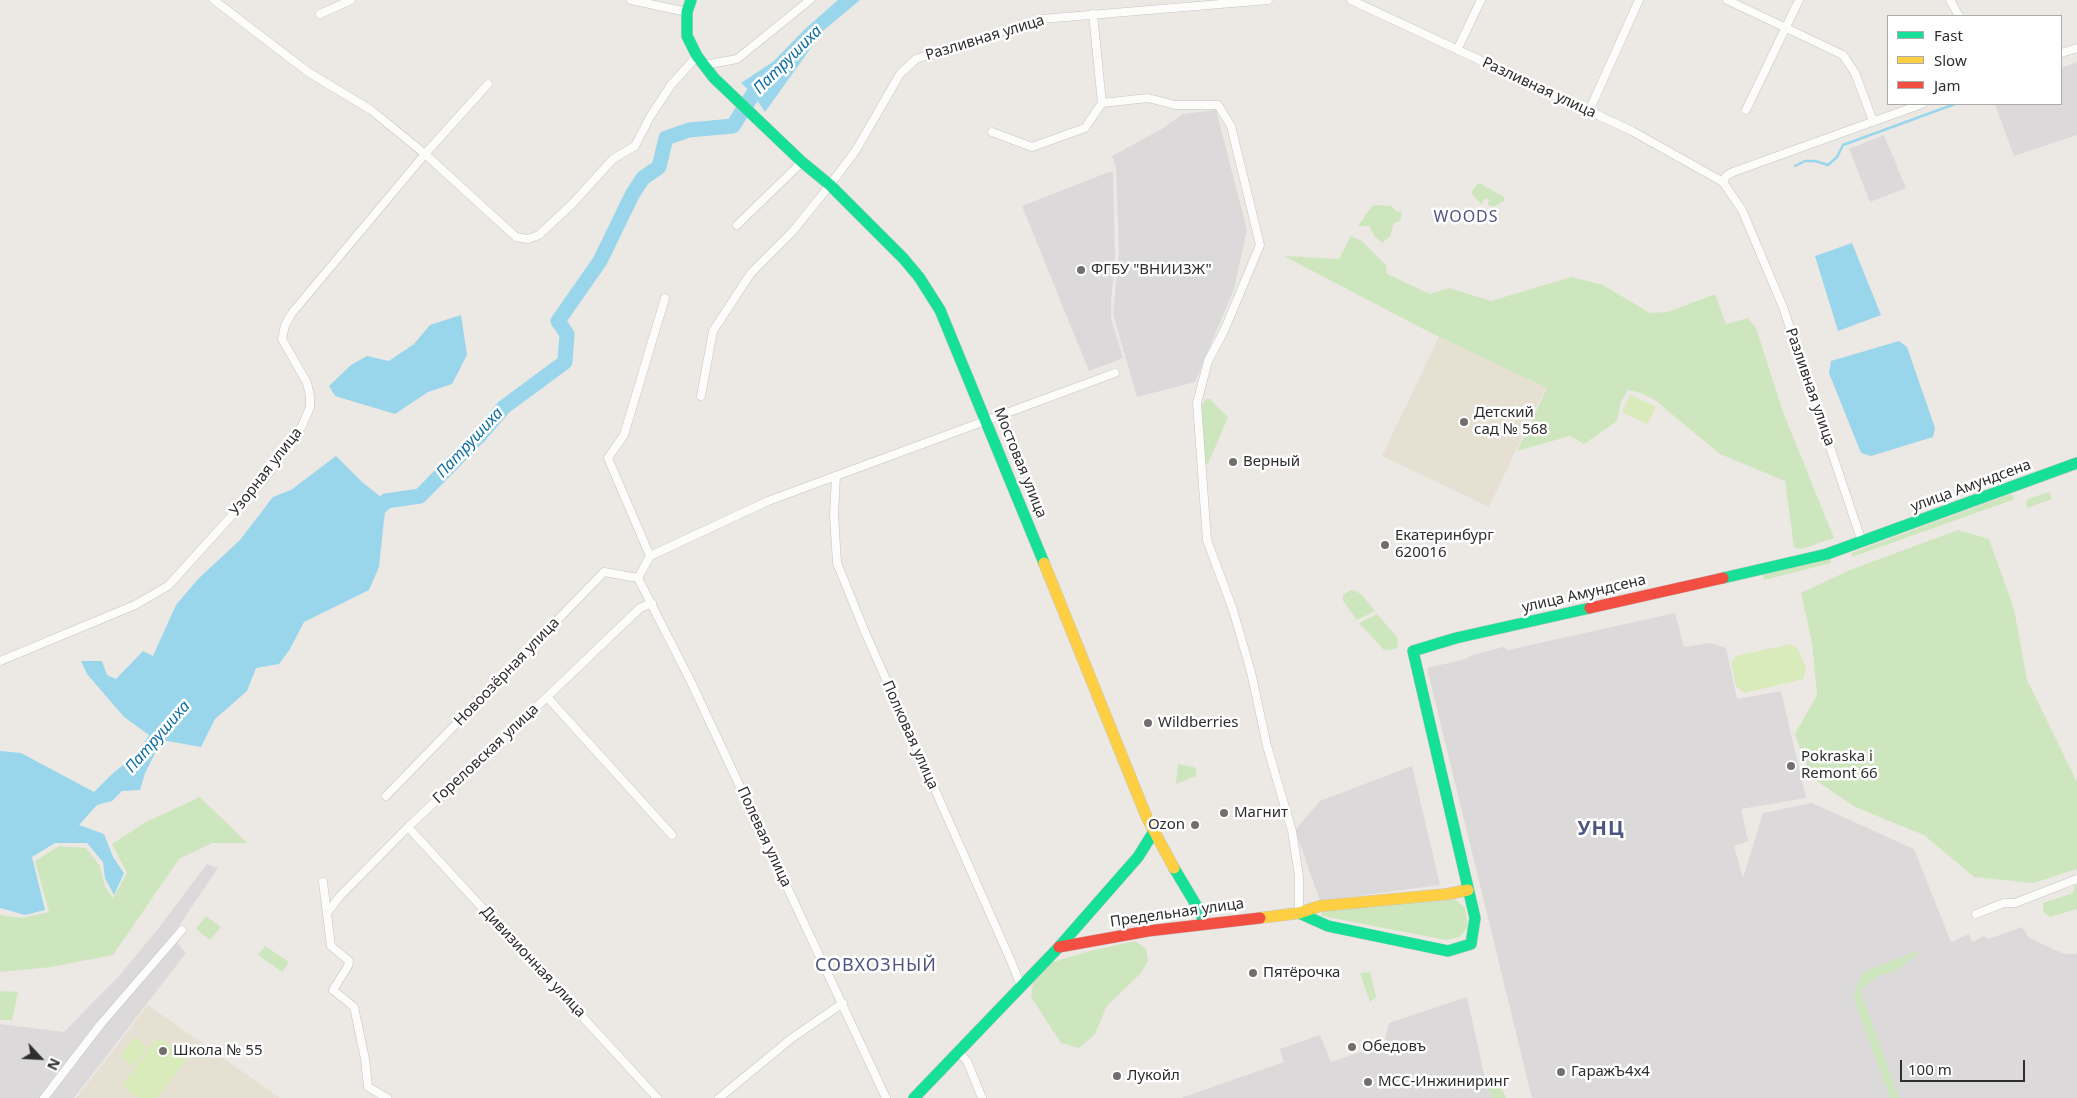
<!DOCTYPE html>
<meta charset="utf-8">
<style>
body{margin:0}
#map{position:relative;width:2077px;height:1098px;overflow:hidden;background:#ece8e4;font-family:"Noto Sans",sans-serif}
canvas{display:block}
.legend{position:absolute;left:1887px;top:15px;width:175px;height:90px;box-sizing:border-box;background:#fff;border:1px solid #ababab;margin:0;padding:6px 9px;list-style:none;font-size:15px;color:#2e2e2e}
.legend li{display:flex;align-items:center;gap:10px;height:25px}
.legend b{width:25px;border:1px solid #ababab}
.north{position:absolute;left:15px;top:1033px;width:50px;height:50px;-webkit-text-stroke:4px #fff;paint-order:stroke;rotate:115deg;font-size:14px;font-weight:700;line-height:20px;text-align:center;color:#2e2e2e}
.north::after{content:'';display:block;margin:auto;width:18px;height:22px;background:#2e2e2e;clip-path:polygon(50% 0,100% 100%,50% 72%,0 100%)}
.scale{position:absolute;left:1900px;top:1060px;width:125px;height:22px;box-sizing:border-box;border:2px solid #2e2e2e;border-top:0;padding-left:6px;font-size:15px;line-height:18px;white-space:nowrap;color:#2e2e2e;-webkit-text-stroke:4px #fff;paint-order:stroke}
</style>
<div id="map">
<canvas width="2077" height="1098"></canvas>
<ul class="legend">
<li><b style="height:6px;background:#16e098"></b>Fast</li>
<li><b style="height:6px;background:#ffcf43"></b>Slow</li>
<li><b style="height:6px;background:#f24e42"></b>Jam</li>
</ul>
<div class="north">N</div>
<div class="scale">100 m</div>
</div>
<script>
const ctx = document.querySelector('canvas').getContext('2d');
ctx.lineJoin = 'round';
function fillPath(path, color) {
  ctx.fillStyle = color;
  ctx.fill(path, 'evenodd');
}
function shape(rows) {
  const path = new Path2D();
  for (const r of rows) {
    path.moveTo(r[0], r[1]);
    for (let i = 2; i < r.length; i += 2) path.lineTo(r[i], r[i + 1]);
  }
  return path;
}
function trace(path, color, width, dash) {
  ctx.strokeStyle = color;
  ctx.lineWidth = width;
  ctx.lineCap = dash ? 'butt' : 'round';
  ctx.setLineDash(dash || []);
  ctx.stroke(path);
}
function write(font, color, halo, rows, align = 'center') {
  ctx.font = font + ' "Noto Sans",sans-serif';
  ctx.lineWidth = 5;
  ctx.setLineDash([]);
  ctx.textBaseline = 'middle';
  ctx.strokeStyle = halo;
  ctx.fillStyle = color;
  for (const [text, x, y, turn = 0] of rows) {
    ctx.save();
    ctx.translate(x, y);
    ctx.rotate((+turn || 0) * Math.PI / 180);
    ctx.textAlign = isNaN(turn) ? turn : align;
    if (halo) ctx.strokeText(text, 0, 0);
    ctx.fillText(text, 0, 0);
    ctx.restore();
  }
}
fillPath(shape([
 [2077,62,2077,135,2014,156,1995,104,2061,104,2061,68],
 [1216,110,1247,230,1234,289,1195,382,1137,397,1113,314,1119,253,1116,168,1112,156,1160,130,1183,114],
 [1884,135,1906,188,1870,202,1849,149],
 [1109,172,1113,172,1115,261,1111,300,1111,318,1123,358,1089,371,1022,206],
 [1675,613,1684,647,1710,643,1726,648,1737,699,1781,691,1806,798,1741,809,1748,841,1734,846,1743,878,1763,813,1812,803,1914,849,1951,942,1969,934,1972,942,1984,936,1989,939,2022,927,2029,938,2064,954,2077,954,2077,1098,1532,1098,1427,668,1462,660,1473,655,1503,647,1508,650],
 [1412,766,1440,885,1320,901,1295,830,1320,801],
 [207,864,218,868,172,936,186,953,74,1098,0,1098,0,1024,64,1032,118,977,158,929],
 [1467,997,1486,1083,1492,1098,1181,1098,1284,1062,1280,1049,1320,1035,1331,1062,1384,1044,1389,1023]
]), '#dcd9db');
fillPath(shape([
 [1439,337,1546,387,1489,507,1382,456],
 [148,1005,280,1098,76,1098]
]), '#e6e0d3');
fillPath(shape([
 [1477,184,1481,184,1504,197,1504,201,1493,207,1488,205,1489,200,1486,198,1481,204,1471,193],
 [1379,205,1391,206,1396,211,1402,212,1400,221,1394,223,1390,236,1382,243,1375,237,1369,226,1358,226,1372,206],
 [1351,236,1362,241,1386,265,1387,274,1430,294,1449,288,1491,301,1571,277,1603,285,1650,313,1668,312,1715,294,1726,324,1748,318,1756,328,1783,412,1834,538,1801,549,1794,547,1785,481,1720,454,1656,401,1641,393,1628,390,1621,402,1617,421,1584,444,1570,436,1517,451,1547,388,1431,333,1284,256,1339,259],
 [1206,399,1210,399,1228,417,1208,464,1205,464,1203,461,1202,405],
 [2049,492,2052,499,2027,508,2026,503,2028,499],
 [2011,494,2015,499,1852,557,1851,553],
 [1958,530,1989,539,2014,609,2027,680,2077,782,2077,869,2033,883,1974,877,1924,835,1855,807,1811,777,1795,734,1817,695,1812,643,1801,593,1850,570],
 [1830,558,1831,563,1764,580,1763,574],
 [1351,590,1356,591,1362,595,1375,611,1357,620,1343,601,1343,595],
 [1377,614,1397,637,1398,646,1396,649,1384,650,1359,623],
 [1178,764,1194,767,1196,770,1196,776,1176,784],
 [200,797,247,843,212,843,179,859,113,955,51,967,0,972,0,915,22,918,49,912,35,861,59,846,86,848,100,866,105,887,113,898,127,873,112,844,146,822],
 [2077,885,2077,909,2050,917,2043,912,2043,903,2073,893,2075,886],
 [1455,899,1465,908,1468,927,1460,937,1446,940,1322,916,1321,910],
 [206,916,221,927,210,940,196,929],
 [1135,941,1146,949,1148,961,1141,973,1107,1006,1095,1034,1079,1048,1061,1043,1031,997,1033,983,1040,973,1050,963,1090,951],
 [265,946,289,962,282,972,258,955],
 [1918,951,1919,953,1897,970,1879,976,1860,990,1899,1098,1890,1098,1855,1002,1855,990,1862,975,1870,969],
 [1370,972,1376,997,1370,1002,1360,973],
 [0,991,18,992,12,1020,0,1020],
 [1486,1083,1500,1084,1506,1098,1492,1098]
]), '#cee6be');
fillPath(shape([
 [1630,395,1656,407,1647,424,1622,412],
 [1791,644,1798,649,1806,669,1803,679,1744,693,1736,686,1731,663,1736,656],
 [135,1037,148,1047,133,1066,120,1056],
 [161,1039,185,1057,186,1061,157,1098,139,1098,124,1088,125,1081,155,1041]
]), '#d9eabb');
fillPath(shape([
 [838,0,860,0,823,31,765,112,753,94,741,83,774,61,804,30],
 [1852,243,1881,315,1838,331,1815,256],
 [461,315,467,355,452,384,428,392,395,414,335,396,329,386,351,365,367,356,389,361,414,344,430,325],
 [1899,341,1907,347,1935,428,1933,437,1871,456,1861,453,1829,373,1831,361],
 [336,456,362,482,386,501,379,567,369,590,304,622,290,649,279,664,256,668,247,691,215,719,201,747,162,740,145,773,140,790,122,791,112,801,97,805,79,825,104,834,113,857,124,873,114,895,105,878,103,862,87,843,55,843,32,857,45,910,25,915,0,908,0,751,21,753,94,792,112,774,137,754,149,735,124,717,87,674,81,661,102,661,107,675,116,679,143,651,153,656,176,605,198,579,240,540,273,497,291,490]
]), '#99d6ec');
trace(shape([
 [1795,166,1805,161,1815,161,1828,165,1837,157,1843,145,1955,104]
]), '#99d6ec', 2.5);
trace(shape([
 [372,516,386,501,420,496,479,436,504,407,565,362,567,334,558,321,600,261,632,195,643,178,659,167,666,138,689,130,733,126,753,94,768,79]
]), '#99d6ec', 15);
const street = shape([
 [214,0,308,72,371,110,425,154,516,237,528,239,539,235,573,203,613,159,635,146,650,117,671,85,697,56],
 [631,0,687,12],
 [1351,0,1632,131,1723,182,1742,210,1783,307,1862,542],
 [1727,0,1843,55,1855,73,1873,121],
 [1950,0,1959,16],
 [320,14,351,0],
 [1457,50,1481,0],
 [2061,53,2077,48],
 [704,65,737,59,810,0],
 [1102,103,1148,98,1175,105,1218,105,1231,126,1260,245,1224,331,1208,361,1197,403,1207,540,1233,610,1251,672,1267,746,1292,831,1299,876,1299,913],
 [1746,110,1799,0],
 [1589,111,1639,0],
 [992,132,1032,147,1085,128,1102,103,1093,14],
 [1723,182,1726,176,1733,172,1922,104],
 [737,225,802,162],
 [701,396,713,331,751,273,793,231,830,185,856,150,900,74,916,59,1042,19,1268,0],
 [836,476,834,515,837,563,865,632,1011,961,1021,986],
 [650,556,608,458,624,435,665,298],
 [638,578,691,682,886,1098],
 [638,578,650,556,768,501,1115,373],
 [0,661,135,605,168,586,264,480,302,426,310,407,310,396,307,383,282,339,285,325,292,313,425,154,488,84],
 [547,697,672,835],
 [386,796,604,572,638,578],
 [408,827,657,1098],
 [323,882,331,946,349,961,348,966,333,990,354,1007,365,1059,368,1087,387,1098],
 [327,913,340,896,408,827,547,697,640,608,652,603],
 [1976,914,2004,903,2015,903,2077,879],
 [958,1052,967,1061,982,1098],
 [44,1098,100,1025,182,930],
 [719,1098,792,1038,843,1003]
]);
const fast = shape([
 [691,0,687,12,687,36,697,56,714,78,802,162,830,185,903,258,919,277,940,310,1044,563],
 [1723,578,1827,554,2077,463],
 [1174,868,1202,915,1203,924],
 [1299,913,1328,926,1448,951,1471,944,1475,918,1413,651,1456,638,1590,608],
 [914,1098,1059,947,1138,857,1153,833]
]);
const slow = shape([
 [1044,563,1147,818,1174,868],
 [1260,918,1299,913,1320,906,1448,894,1468,890]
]);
const jam = shape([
 [1590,608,1723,578],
 [1059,947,1148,931,1260,918]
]);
trace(street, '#c5c4c5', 9);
trace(fast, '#c5c4c5', 12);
trace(slow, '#c5c4c5', 12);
trace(jam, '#c5c4c5', 12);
trace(street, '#fcfcfb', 8);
trace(fast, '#16e098', 11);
trace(slow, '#ffcf43', 11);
trace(jam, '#f24e42', 11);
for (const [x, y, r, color] of [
 [1081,270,5,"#706f6e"],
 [1464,422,5,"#706f6e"],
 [1233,462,5,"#706f6e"],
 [1385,545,5,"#706f6e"],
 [1148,723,5,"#706f6e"],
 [1791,766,5,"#706f6e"],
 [1224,813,5,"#706f6e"],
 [1195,825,5,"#706f6e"],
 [1253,973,5,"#706f6e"],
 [1352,1047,5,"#706f6e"],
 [163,1051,5,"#706f6e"],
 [1561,1072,5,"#706f6e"],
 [1117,1076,5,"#706f6e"],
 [1368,1082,5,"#706f6e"]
]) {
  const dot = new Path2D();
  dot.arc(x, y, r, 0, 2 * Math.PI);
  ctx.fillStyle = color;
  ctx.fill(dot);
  trace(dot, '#fff', 2);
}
write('15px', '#2e2e2e', '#fff', [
 ["Разливная улица",985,38,-17],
 ["Разливная улица",1539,88,25],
 ["Разливная улица",1810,387,71],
 ["Мостовая улица",1020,463,68],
 ["Узорная улица",266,472,-52],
 ["улица Амундсена",1971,486,-20],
 ["улица Амундсена",1584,594,-13],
 ["Новоозёрная улица",507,672,-46],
 ["Полковая улица",910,735,66],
 ["Гореловская улица",486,754,-43],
 ["Полевая улица",764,837,65],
 ["Предельная улица",1177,913,-8],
 ["Дивизионная улица",533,962,47]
]);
write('15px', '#2e2e2e', '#fff', [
 ["ФГБУ \"ВНИИЗЖ\"",1091,270],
 ["Детский",1474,413],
 ["сад № 568",1474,430],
 ["Верный",1243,462],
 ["Екатеринбург",1395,536],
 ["620016",1395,553],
 ["Wildberries",1158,723],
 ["Pokraska i",1801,757],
 ["Remont 66",1801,774],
 ["Магнит",1234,813],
 ["Ozon",1185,825,"right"],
 ["Пятёрочка",1263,973],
 ["Обедовъ",1362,1047],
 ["Школа № 55",173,1051],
 ["ГаражЪ4х4",1571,1072],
 ["Лукойл",1127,1076],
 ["МСС-Инжиниринг",1378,1082]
], 'left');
write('italic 16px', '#0d6fa3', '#fff', [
 ["Патрушиха",788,60,-45],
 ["Патрушиха",470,443,-47],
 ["Патрушиха",158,737,-49]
]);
ctx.letterSpacing = '1px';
write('16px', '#4d5680', '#fff', [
 ["WOODS",1466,217]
]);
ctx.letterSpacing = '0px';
ctx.letterSpacing = '1px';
write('18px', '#4d5680', '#fff', [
 ["СОВХОЗНЫЙ",876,966]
]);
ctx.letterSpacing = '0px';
ctx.letterSpacing = '1px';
write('bold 20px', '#4d5680', '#fff', [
 ["УНЦ",1601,829]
]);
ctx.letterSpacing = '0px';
</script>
